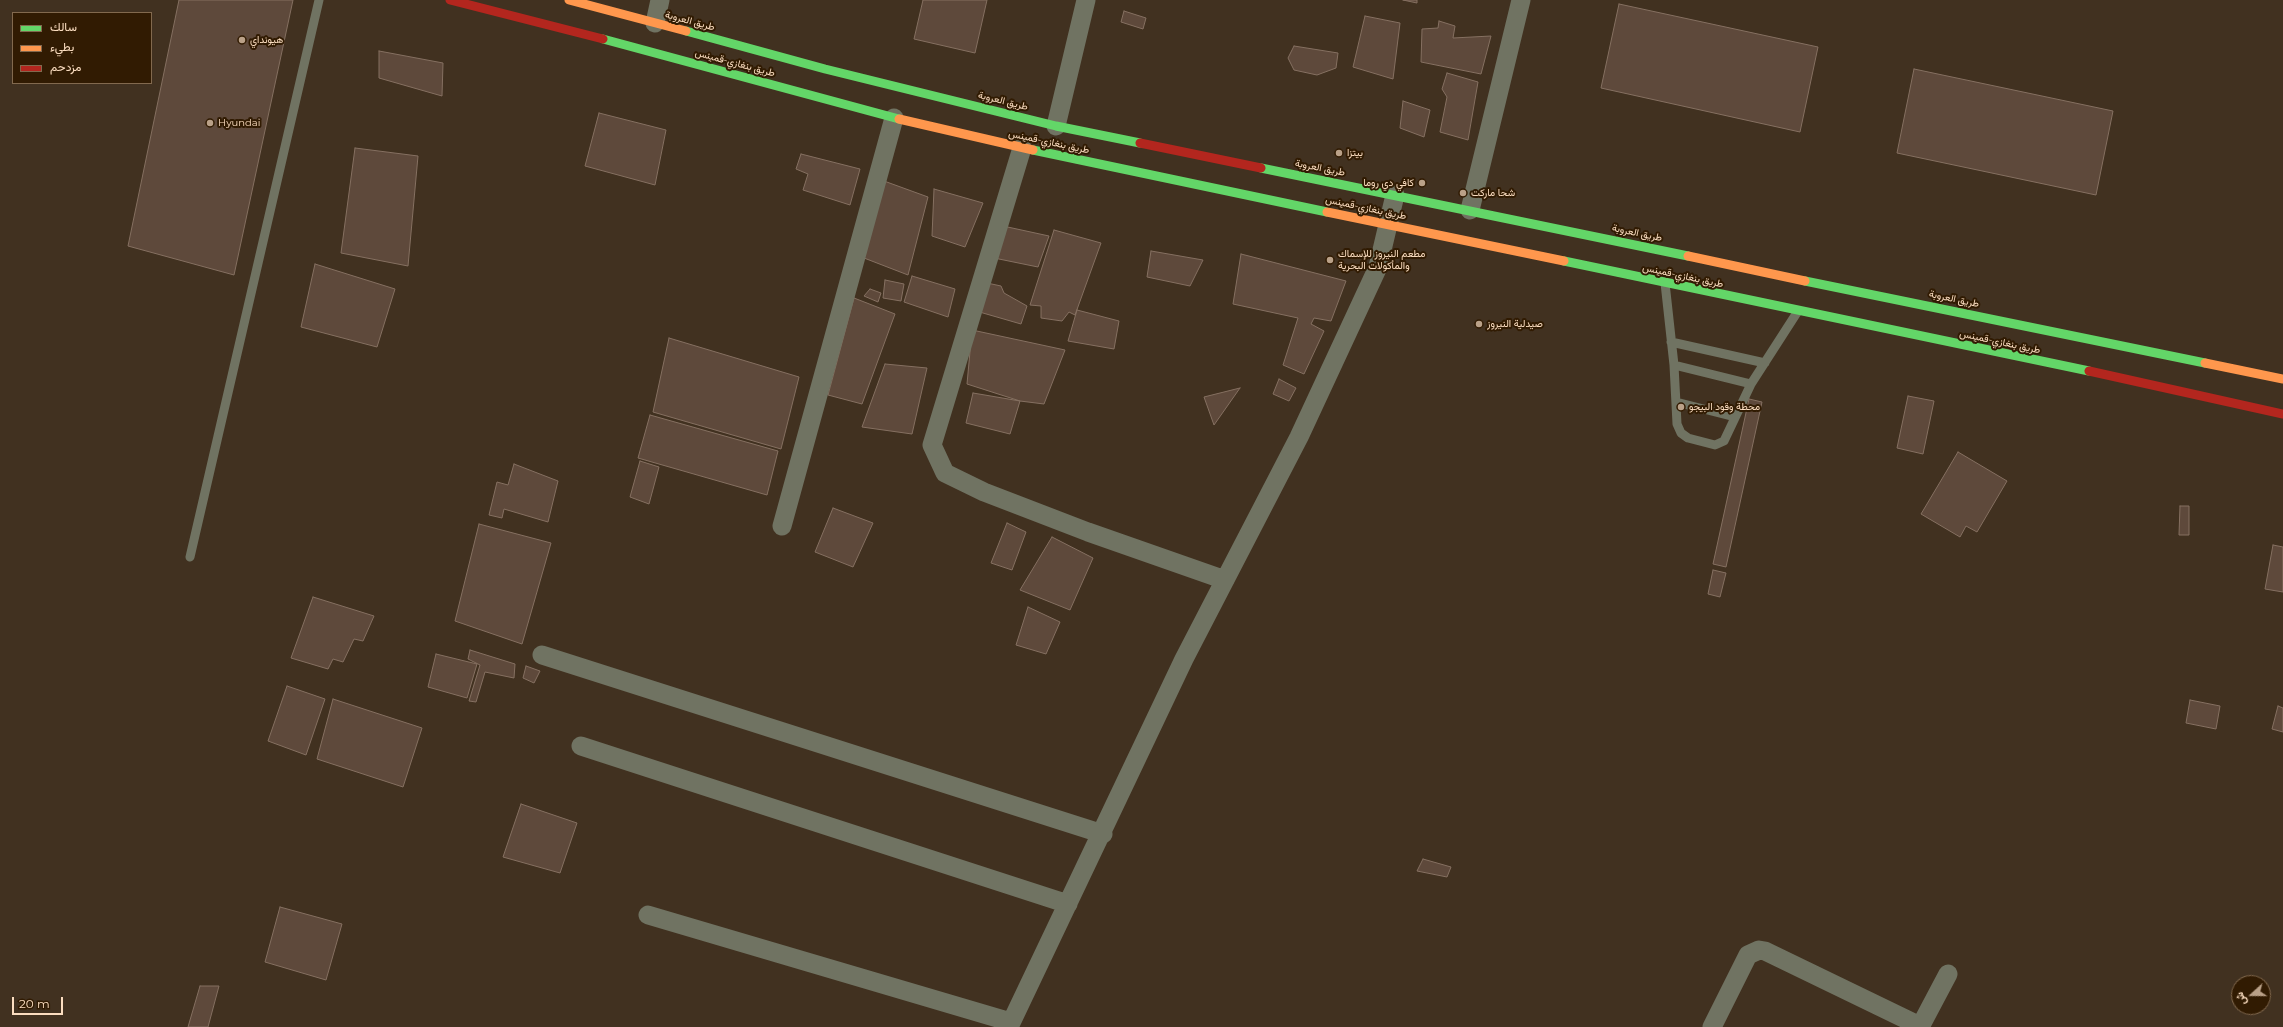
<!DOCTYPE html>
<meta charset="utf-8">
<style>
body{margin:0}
#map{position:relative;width:2283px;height:1027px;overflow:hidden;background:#413120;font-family:Montserrat,Vazirmatn,sans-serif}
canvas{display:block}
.legend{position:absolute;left:12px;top:12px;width:140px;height:72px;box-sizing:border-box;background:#311b02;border:1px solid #82694e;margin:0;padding:5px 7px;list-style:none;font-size:12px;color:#fbddc0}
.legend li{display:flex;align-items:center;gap:8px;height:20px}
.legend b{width:20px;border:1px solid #82694e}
.north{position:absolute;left:2231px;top:975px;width:40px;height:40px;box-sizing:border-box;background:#311b02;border:1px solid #82694e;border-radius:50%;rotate:249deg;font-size:11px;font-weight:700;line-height:16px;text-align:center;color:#fbddc0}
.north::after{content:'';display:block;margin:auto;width:14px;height:18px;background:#baa188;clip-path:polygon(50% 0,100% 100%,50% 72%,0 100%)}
.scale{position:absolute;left:12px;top:997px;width:51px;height:18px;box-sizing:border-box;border:2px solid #fbddc0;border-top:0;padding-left:5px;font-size:12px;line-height:14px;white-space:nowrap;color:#fbddc0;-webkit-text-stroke:3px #311b02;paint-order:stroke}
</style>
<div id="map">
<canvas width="2283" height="1027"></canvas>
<ul class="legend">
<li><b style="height:5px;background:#63d668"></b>سالك</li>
<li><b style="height:5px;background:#ff974d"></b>بطيء</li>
<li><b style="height:5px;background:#b3261e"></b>مزدحم</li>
</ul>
<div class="north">ش</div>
<div class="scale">20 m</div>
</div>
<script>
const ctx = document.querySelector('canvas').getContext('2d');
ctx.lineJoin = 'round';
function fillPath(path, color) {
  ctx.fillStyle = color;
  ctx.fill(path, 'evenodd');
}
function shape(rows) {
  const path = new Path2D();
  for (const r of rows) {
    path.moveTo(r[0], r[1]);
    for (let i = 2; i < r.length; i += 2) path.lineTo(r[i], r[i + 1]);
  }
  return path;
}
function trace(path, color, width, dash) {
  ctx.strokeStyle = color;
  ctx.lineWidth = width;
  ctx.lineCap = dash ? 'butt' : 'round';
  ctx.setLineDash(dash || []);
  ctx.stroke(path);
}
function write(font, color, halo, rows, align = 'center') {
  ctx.font = font + ' Montserrat,Vazirmatn,sans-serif';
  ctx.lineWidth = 4;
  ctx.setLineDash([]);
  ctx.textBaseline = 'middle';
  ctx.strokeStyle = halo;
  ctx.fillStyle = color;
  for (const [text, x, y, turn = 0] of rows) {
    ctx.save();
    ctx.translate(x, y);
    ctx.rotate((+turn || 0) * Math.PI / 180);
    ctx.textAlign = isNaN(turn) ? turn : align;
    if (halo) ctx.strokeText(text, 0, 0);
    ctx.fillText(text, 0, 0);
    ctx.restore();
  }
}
const building = shape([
 [179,0,293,0,234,275,128,246,179,0],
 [923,0,987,0,975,53,914,39,923,0],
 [1403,0,1417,0,1417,3,1403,0],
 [1619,4,1818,47,1800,132,1601,88,1619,4],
 [1124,11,1146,18,1143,29,1121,22,1124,11],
 [1365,16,1400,23,1393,79,1353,67,1365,16],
 [1439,21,1455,26,1453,38,1491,36,1481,74,1421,62,1422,29,1438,28,1439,21],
 [1294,46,1338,53,1336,68,1317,75,1294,70,1288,58,1294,46],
 [379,51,443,63,442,96,379,78,379,51],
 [1914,69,2113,111,2096,195,1897,153,1914,69],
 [1447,73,1478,82,1468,140,1440,132,1447,97,1442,89,1447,73],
 [1403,101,1430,110,1424,137,1400,128,1403,101],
 [599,113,666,130,655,185,585,166,599,113],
 [355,148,418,156,408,266,341,253,355,148],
 [801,154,860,169,850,205,803,190,808,174,796,169,801,154],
 [884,181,928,197,908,275,864,258,884,181],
 [934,189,983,203,965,247,932,236,934,189],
 [1003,226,1049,236,1038,267,994,258,1003,226],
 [1054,230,1101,243,1075,315,1069,312,1062,321,1041,318,1041,306,1030,305,1054,230],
 [1151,251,1203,260,1190,286,1147,277,1151,251],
 [1241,254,1346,281,1331,321,1314,318,1311,324,1324,331,1304,374,1283,365,1298,318,1233,304,1241,254],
 [315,264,395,289,377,347,301,327,315,264],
 [912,276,955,289,948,317,904,302,912,276],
 [885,280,904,284,901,301,883,298,885,280],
 [987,283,1001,286,1004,293,1027,306,1021,324,976,311,987,283],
 [870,289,881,293,878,302,864,296,870,289],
 [854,298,895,314,862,404,828,395,854,298],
 [1077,310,1119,321,1114,349,1068,341,1077,310],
 [972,330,1065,350,1044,404,1020,401,967,384,972,330],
 [669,338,799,377,781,449,653,412,669,338],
 [885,364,927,368,912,434,862,427,885,364],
 [1279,379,1296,388,1289,401,1273,394,1279,379],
 [1240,388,1214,425,1204,397,1240,388],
 [973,393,1020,401,1010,434,966,423,973,393],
 [1908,396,1934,401,1923,454,1897,448,1908,396],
 [1749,399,1762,402,1726,567,1713,564,1749,399],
 [650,415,778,451,767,495,638,458,650,415],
 [1958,452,2007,481,1977,532,1966,526,1960,537,1921,514,1958,452],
 [640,461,659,467,649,504,630,497,640,461],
 [514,464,558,481,548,522,504,509,502,518,489,515,497,482,508,485,514,464],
 [2180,506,2189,506,2189,535,2179,535,2180,506],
 [833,508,873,523,853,567,815,552,833,508],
 [1007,523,1026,532,1012,570,991,563,1007,523],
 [479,524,551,543,522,644,455,621,479,524],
 [1052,537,1093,558,1070,610,1020,590,1052,537],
 [2273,545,2283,547,2283,592,2265,589,2273,545],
 [1713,570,1726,573,1720,597,1708,594,1713,570],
 [313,597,374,616,363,641,354,639,343,662,333,659,328,669,291,658,313,597],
 [1028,607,1060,622,1046,654,1016,645,1028,607],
 [470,650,515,664,514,678,485,672,476,702,469,701,480,665,468,659,470,650],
 [436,654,477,664,467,698,428,687,436,654],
 [526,666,540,671,534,683,523,678,526,666],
 [287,686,325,699,306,755,268,741,287,686],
 [333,699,422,728,403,787,317,759,333,699],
 [2190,700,2220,706,2216,729,2186,723,2190,700],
 [2278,706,2283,708,2283,732,2272,729,2278,706],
 [521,804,577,823,560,873,503,857,521,804],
 [1423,859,1451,867,1447,877,1417,871,1423,859],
 [280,907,342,924,326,980,265,962,280,907],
 [200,986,219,986,208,1027,188,1027,200,986]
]);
fillPath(building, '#5e493b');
trace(building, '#857061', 1);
trace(shape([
 [1665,283,1674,365,1677,424,1681,433,1688,438,1715,445,1724,441,1751,384,1798,311],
 [1671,342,1765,363],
 [1674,365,1751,384],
 [1676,402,1735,417],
 [190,557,319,0]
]), '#707362', 9);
trace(shape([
 [655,23,660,0],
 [1056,126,1086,0],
 [1022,148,932,445,945,473,984,492,1088,532,1225,580],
 [1470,210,1521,0],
 [782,526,894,118],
 [542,655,1103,834],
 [581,746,1068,904],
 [648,915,1011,1022],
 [1009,1027,1184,659,1299,437,1378,267,1395,195],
 [1712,1027,1748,955,1759,950,1765,951,1920,1026],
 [1920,1027,1948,974]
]), '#707362', 19);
trace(shape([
 [686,31,825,69,1056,126,1140,143],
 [603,39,899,119],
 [1033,150,1327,212],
 [1261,168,1688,256],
 [1564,261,2089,371],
 [1805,281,2205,363]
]), '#63d668', 9);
trace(shape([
 [569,0,686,31],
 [899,119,1033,150],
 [1327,212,1564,261],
 [1688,256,1805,281],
 [2205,363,2283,379]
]), '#ff974d', 9);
trace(shape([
 [450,0,603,39],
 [1140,143,1261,168],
 [2089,371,2283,414]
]), '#b3261e', 9);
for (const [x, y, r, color] of [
 [242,40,4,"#baa188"],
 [210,123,4,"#baa188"],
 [1339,153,4,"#baa188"],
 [1422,183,4,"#baa188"],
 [1463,193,4,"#baa188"],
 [1330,260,4,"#baa188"],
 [1479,324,4,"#baa188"],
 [1681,407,4,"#baa188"]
]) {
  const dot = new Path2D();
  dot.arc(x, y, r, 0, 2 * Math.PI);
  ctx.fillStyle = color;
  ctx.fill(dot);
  trace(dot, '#311b02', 1.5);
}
write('10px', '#fbddc0', '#311b02', [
 ["طريق العروبة",690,21,15],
 ["طريق بنغازي-قمينس",735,63,15],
 ["طريق العروبة",1003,101,14],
 ["طريق بنغازي-قمينس",1049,142,12],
 ["طريق العروبة",1320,168,11],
 ["طريق بنغازي-قمينس",1366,208,12],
 ["طريق العروبة",1637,233,12],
 ["طريق بنغازي-قمينس",1683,276,12],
 ["طريق العروبة",1954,299,12],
 ["طريق بنغازي-قمينس",2000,342,12]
]);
write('10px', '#fbddc0', '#311b02', [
 ["هيونداي",250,40],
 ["Hyundai",218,123],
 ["بيتزا",1347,153],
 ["كافي دي روما",1414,183,"right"],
 ["شحا ماركت",1471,193],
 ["مطعم النيروز للإسماك",1338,254],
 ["والمأكولات البحرية",1338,266],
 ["صيدلية النيروز",1487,324],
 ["محطة وقود البيجو",1689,407]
], 'left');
</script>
